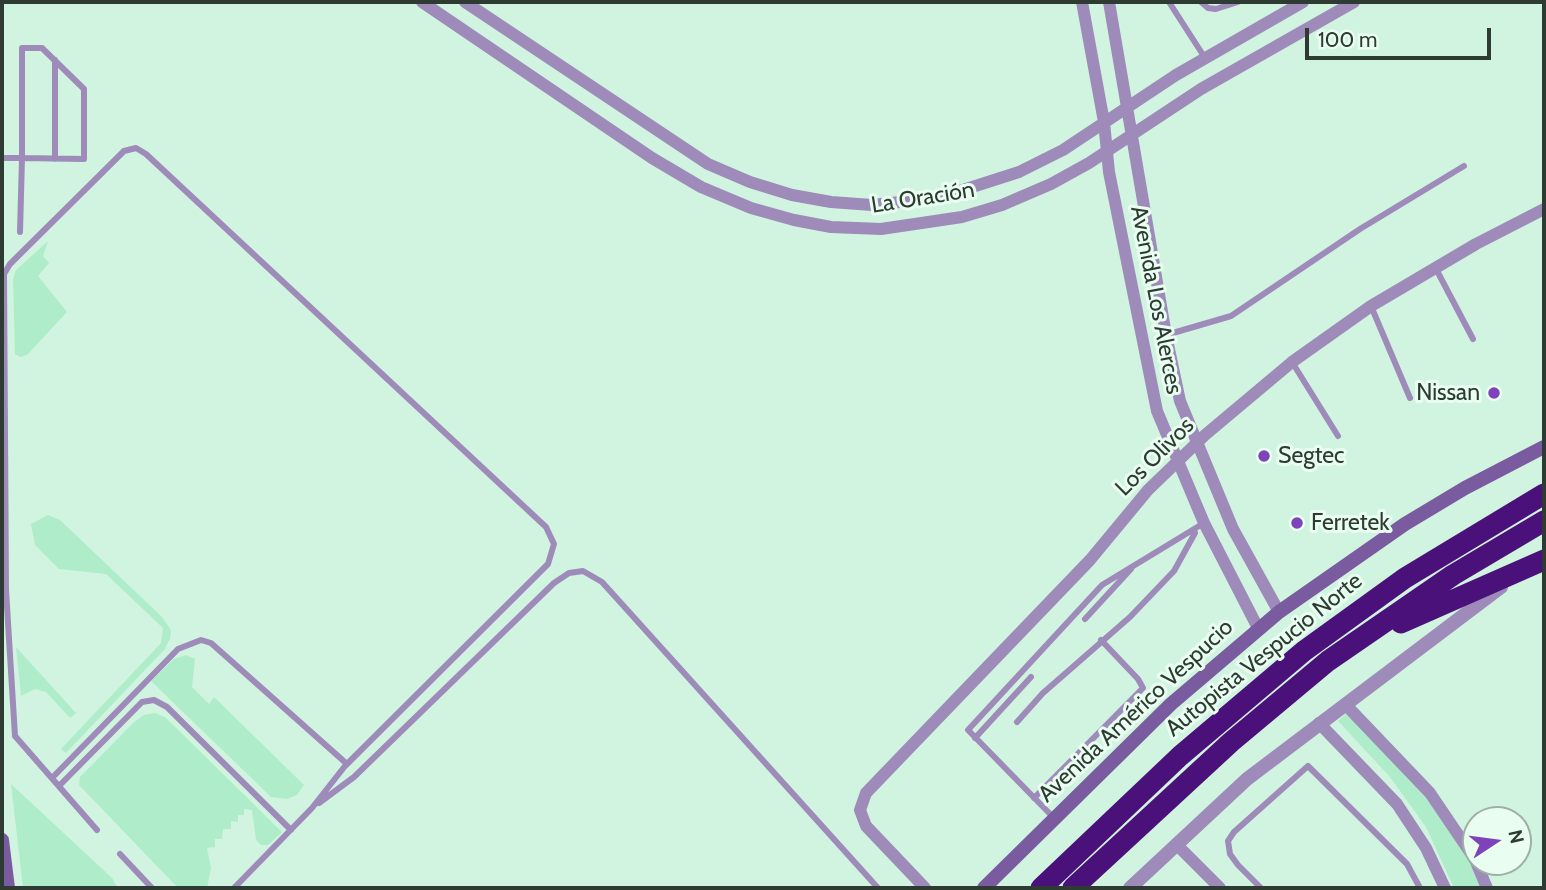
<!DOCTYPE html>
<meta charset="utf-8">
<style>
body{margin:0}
#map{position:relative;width:1546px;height:890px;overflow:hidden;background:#d1f4e0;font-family:Cabin,sans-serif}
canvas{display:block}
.frame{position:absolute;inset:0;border:4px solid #2d3b33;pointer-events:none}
.north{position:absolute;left:1462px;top:806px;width:70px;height:70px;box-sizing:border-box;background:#e9fef1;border:2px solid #9eb0a5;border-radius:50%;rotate:77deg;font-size:19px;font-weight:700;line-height:28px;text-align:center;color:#2d3b33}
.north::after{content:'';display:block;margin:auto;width:24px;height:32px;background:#7e43b9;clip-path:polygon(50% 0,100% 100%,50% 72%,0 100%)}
.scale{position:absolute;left:1305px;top:28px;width:186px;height:32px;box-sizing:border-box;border:4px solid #2d3b33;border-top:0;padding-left:9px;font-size:21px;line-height:24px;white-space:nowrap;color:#2d3b33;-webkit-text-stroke:5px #e9fef1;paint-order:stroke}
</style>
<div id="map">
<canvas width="1546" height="890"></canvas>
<div class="frame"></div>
<div class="north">N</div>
<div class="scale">100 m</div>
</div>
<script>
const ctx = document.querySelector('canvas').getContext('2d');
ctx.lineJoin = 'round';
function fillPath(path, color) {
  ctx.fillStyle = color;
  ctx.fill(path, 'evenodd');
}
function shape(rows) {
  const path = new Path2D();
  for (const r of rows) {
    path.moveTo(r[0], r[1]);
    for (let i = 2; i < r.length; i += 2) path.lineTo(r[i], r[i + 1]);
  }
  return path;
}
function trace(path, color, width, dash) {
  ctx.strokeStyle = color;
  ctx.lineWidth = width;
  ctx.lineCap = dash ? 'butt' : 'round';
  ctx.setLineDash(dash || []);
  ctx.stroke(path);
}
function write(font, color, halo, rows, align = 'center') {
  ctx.font = font + ' Cabin,sans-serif';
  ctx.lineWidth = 6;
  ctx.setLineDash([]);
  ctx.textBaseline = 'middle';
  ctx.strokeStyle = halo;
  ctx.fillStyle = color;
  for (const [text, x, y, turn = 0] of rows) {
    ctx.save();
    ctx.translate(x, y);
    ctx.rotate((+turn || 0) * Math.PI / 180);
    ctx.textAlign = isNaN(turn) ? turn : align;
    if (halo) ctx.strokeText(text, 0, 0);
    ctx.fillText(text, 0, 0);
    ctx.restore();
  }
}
fillPath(shape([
 [48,241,43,256,49,263,38,276,67,312,27,355,20,357,15,354,13,279,16,270],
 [48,515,60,520,161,616,171,630,170,639,164,650,66,753,61,749,161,643,163,628,106,574,59,569,35,545,31,524],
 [16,647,76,713,70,718,46,692,35,689,21,696],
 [186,655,195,659,192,687,209,704,214,697,304,785,297,795,287,799,271,797,151,681,174,659],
 [155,713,165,717,282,832,268,845,261,845,256,840,252,810,244,809,244,815,238,815,238,822,231,821,231,829,223,829,222,839,215,839,215,847,207,848,211,868,207,888,178,888,79,785,80,777,133,723,144,715],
 [1347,713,1432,804,1455,835,1484,888,1454,888,1426,827,1390,777,1338,721],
 [11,784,112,878,118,888,23,888]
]), '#afecca');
trace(shape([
 [1169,2,1205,58],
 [1201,2,1208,8,1216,9,1238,2],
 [2,158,22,158,84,159,84,89,42,48,22,48,22,158,20,232],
 [55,159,55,60],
 [1435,267,1473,339],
 [1371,306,1410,398],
 [1166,335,1231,316,1360,229,1464,166],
 [1292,362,1338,436],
 [1085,619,1131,569],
 [1017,722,1043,693,1130,617,1174,571,1195,533],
 [975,738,1031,677],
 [52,778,178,649,201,640,211,643,347,764],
 [59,786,142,702,154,700,167,707,291,830],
 [1034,798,1143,688,1138,679,1101,640],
 [319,803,354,777,554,583,569,573,583,571,602,582,878,888],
 [1053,817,968,730,1102,585,1204,523],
 [97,830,15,736,6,590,4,274,10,264,124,151,136,148,146,154,546,527,554,544,548,564,345,766,312,808,234,888],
 [120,854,152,888],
 [1261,888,1238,865,1230,854,1228,841,1234,832,1308,766,1407,864,1420,888]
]), '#9e8bba', 6);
trace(shape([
 [422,2,652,158,701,187,751,208,794,220,831,227,881,229,962,217,1002,205,1051,184,1089,163,1201,89,1354,2],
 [465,2,708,164,750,182,792,195,831,202,872,205,938,198,1019,172,1063,150,1176,75,1303,2],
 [1082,2,1104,122,1109,172,1157,411,1204,523,1258,628],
 [1109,2,1166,335,1180,401,1233,529,1279,612],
 [1345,704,1430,793,1476,861],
 [1319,723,1397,804,1426,848,1445,888],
 [1176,844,1220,888],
 [1476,862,1487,888],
 [925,888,866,826,860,810,866,793,1090,560,1148,490,1205,435,1292,362,1371,306,1476,244,1544,209]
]), '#9e8bba', 12);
trace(shape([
 [1130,888,1247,779,1501,587]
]), '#9e8bba', 14);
trace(shape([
 [2,840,8,888],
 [984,888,1171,704,1279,612,1405,524,1465,488,1544,447]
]), '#7a5ba0', 14);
trace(shape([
 [1401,623,1544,560],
 [1041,888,1180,756,1304,651,1405,578,1544,494],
 [1073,888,1231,742,1328,661,1453,575,1544,521]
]), '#4b117a', 21);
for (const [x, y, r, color] of [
 [1494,393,7,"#7e43b9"],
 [1264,456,7,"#7e43b9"],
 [1297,523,7,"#7e43b9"]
]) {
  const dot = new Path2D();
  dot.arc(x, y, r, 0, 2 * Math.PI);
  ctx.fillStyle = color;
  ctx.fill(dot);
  trace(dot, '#e9fef1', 2.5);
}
write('23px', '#2d3b33', '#e9fef1', [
 ["La Oración",923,198,-9],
 ["Avenida Los Alerces",1156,300,79],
 ["Los Olivos",1155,457,-45],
 ["Autopista Vespucio Norte",1264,655,-39],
 ["Avenida Américo Vespucio",1136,711,-43]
]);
write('23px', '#2d3b33', '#e9fef1', [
 ["Nissan",1480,393,"right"],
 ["Segtec",1278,456],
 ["Ferretek",1311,523]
], 'left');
</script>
